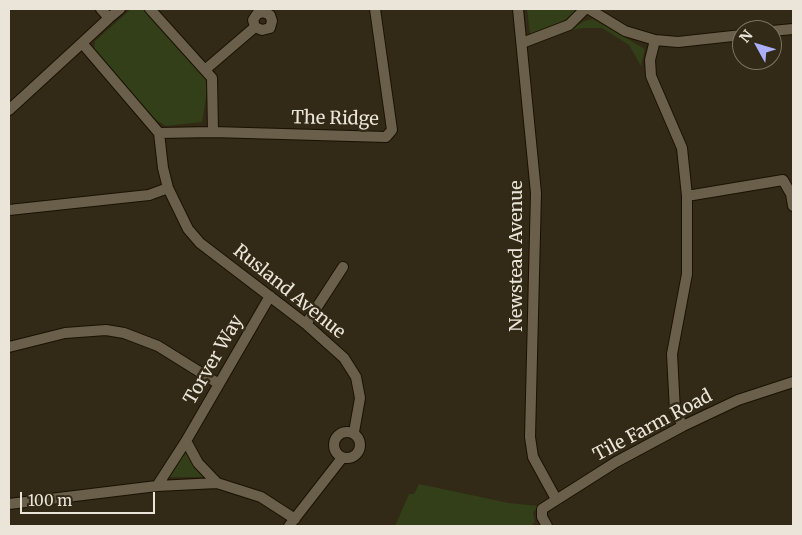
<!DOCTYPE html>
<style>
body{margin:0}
#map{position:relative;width:802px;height:535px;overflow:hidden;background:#322916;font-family:Merriweather,serif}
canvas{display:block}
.frame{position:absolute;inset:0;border:10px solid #ebe5d9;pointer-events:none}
.north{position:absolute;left:732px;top:20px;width:50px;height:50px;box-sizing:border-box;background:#322916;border:1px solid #7c7464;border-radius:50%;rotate:309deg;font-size:14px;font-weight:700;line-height:20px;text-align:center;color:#ebe5d9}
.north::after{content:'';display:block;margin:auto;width:18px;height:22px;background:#aaaffb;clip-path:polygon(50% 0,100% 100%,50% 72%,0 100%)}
.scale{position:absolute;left:20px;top:492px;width:135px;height:22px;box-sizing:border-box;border:2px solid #ebe5d9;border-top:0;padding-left:6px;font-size:15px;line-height:18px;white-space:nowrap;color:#ebe5d9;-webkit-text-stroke:4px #322916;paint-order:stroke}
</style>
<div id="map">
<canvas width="802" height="535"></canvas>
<div class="frame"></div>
<div class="north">N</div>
<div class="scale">100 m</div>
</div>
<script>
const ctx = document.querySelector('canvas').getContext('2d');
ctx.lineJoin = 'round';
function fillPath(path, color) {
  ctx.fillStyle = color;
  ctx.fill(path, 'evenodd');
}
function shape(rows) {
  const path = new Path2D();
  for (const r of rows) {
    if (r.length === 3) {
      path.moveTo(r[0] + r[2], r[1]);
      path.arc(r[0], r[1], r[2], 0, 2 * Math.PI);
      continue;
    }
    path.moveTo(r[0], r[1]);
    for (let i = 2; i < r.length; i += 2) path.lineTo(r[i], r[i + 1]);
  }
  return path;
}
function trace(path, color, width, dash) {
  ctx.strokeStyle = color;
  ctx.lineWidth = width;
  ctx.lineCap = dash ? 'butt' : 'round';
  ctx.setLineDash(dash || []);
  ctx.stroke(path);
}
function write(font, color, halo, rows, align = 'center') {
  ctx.font = font + ' Merriweather,serif';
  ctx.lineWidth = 5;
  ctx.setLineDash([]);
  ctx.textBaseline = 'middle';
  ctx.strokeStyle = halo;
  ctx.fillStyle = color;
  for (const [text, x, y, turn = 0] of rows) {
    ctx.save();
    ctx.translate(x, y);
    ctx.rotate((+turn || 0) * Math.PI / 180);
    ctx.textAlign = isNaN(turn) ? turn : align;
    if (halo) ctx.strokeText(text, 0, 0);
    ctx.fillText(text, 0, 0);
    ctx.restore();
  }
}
fillPath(shape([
 [131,9,144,9,203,75,208,85,202,122,166,126,156,120,94,50,95,41],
 [527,9,576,9,576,10,569,18,535,34,530,33],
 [593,19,645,49,641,66,629,45,602,28,583,28,568,31,584,21],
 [185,450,207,477,169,477],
 [419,484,509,503,539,506,533,512,535,522,531,526,395,526,409,494,414,494]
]), '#323f19');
const minor = shape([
 [101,9,109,18,82,43,159,133,213,132,212,78,150,9],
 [518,9,536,193,530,437,533,457,556,499],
 [589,9,625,31,655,40,678,42,742,35],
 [109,18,120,9],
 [772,31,793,29],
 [655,40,650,60,651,76,682,148,687,196,687,274,672,354,675,411,683,426],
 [522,43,569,25,585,9],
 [206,69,255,27,253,20,257,14,263,12,270,15,272,21,270,28,262,30,255,27],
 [9,110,82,43],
 [213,132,386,137,392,130,375,9],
 [159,133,163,168,168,188,188,229,200,243,306,324,344,358,356,377,360,398,354,432],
 [687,196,783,180,791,194,793,206],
 [9,210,149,195,168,188],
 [306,324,343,267],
 [9,347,65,333,106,330,124,333,158,346,219,384],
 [347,445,13],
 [186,441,198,463,217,483],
 [157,486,186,441,270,296],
 [9,504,157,486,217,483,261,497,295,519],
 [289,526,342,458],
 [547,526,542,517,542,509,616,462,683,426,738,400,793,382]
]);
trace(minor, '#1a1101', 12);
trace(minor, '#6a5f4a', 10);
write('18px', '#ebe5d9', '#322916', [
 ["The Ridge",335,119,1],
 ["Newstead Avenue",517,256,-90],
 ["Rusland Avenue",289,292,39],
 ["Torver Way",214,360,-60],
 ["Tile Farm Road",653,426,-28]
]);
</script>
